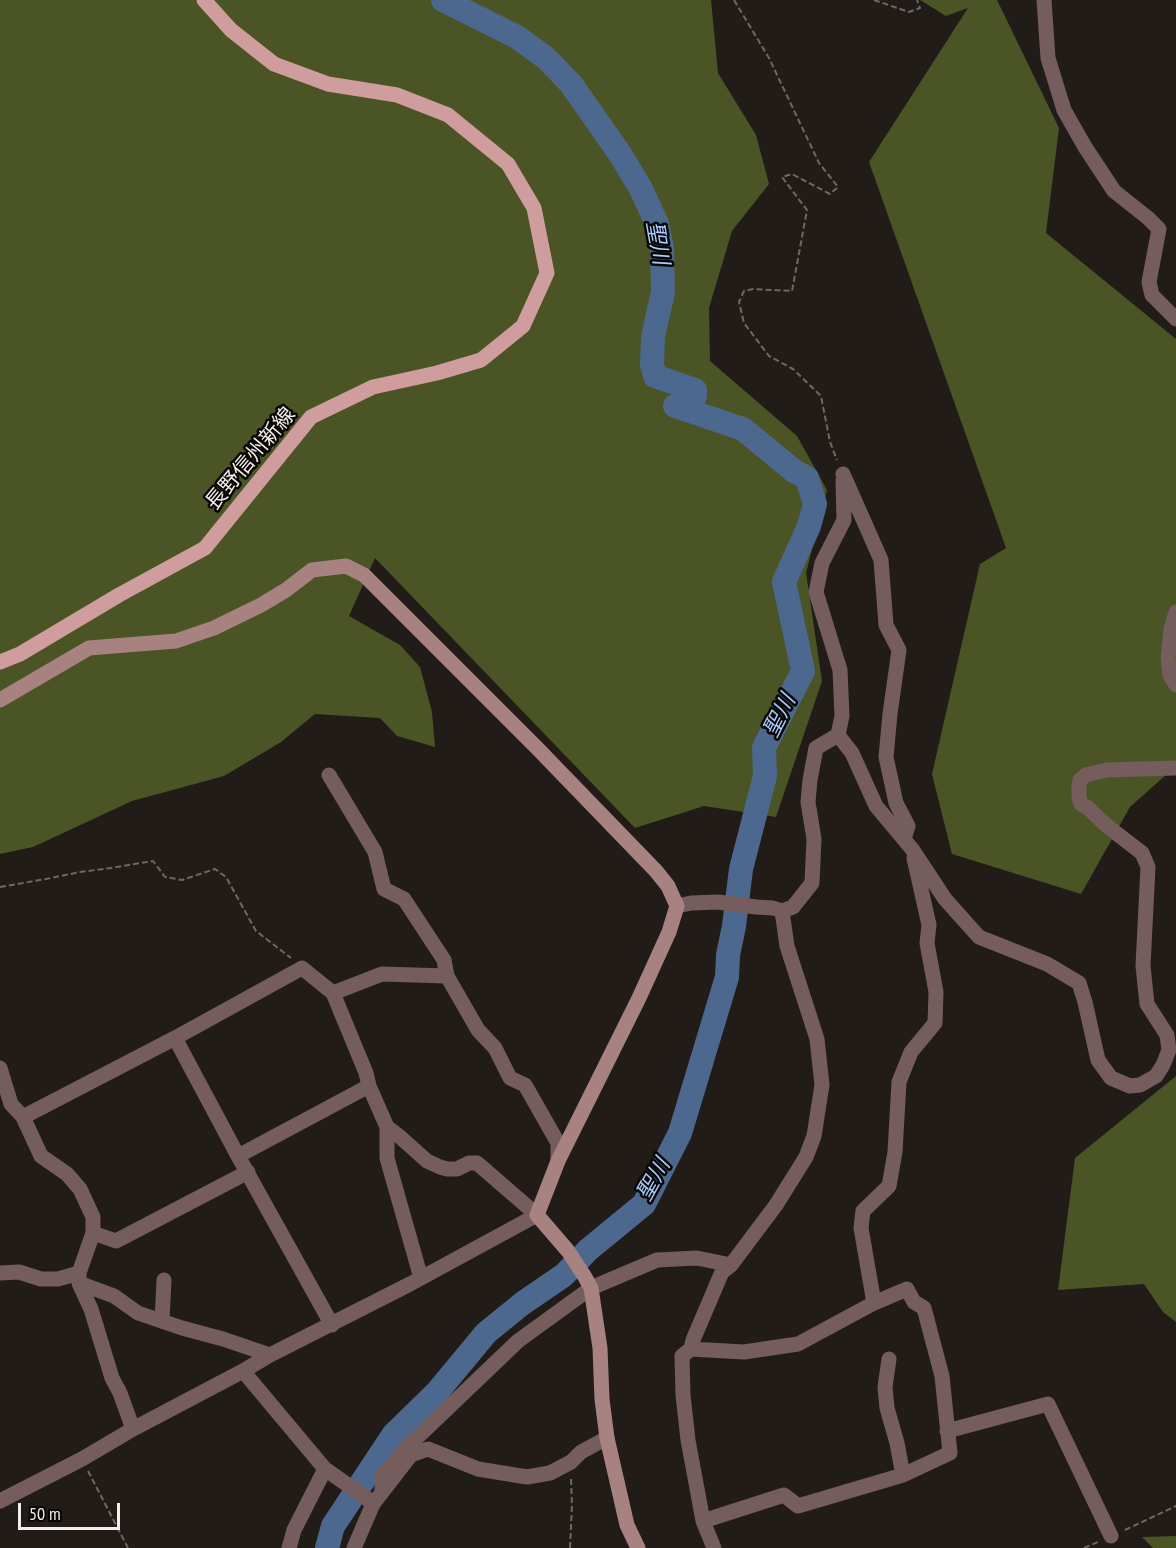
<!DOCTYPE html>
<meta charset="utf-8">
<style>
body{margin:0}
#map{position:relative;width:1176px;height:1548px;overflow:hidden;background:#221c19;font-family:"PT Sans Narrow",sans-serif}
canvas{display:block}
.scale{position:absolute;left:18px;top:1503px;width:102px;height:27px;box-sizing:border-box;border:3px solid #f3eeec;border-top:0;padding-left:8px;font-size:18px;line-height:21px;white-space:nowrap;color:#f3eeec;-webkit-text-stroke:4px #090706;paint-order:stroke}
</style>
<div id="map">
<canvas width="1176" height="1548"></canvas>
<div class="scale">50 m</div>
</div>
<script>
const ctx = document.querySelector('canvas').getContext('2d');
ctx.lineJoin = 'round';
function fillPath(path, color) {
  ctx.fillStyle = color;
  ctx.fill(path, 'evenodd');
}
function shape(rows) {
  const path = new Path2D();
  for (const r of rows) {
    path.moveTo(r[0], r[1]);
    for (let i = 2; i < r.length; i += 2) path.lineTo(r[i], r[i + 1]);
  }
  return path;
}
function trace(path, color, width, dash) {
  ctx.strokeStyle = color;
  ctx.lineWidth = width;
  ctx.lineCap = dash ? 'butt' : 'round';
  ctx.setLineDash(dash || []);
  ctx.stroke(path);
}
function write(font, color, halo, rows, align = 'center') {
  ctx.font = font + ' "PT Sans Narrow","Noto Sans JP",sans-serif';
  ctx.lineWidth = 5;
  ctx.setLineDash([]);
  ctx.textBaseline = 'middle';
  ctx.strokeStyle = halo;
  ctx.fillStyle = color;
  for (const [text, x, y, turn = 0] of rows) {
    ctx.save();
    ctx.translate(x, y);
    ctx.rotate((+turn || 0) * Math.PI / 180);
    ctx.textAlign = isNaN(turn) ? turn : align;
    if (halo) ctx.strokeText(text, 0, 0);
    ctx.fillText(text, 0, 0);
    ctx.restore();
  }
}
fillPath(shape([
 [0,0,711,0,718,73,756,135,769,184,732,231,709,308,710,361,797,436,827,490,806,573,822,681,776,817,704,806,635,828,375,558,349,616,400,645,420,667,432,712,435,747,397,736,380,718,315,714,281,742,224,776,132,801,33,847,0,854],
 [920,0,997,0,1059,128,1046,233,1176,339,1176,766,1130,807,1081,894,952,854,932,774,980,564,1006,548,869,162,968,8,946,16],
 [1176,1076,1176,1322,1163,1312,1144,1284,1058,1290,1075,1158],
 [1176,1536,1176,1548,1153,1548,1142,1537]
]), '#4b5425');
trace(shape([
 [327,1548,333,1526,394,1434,438,1391,486,1333,523,1303,564,1275,588,1250,644,1204,680,1133,727,977,728,955,734,926,741,869,765,776,764,748,803,671,784,582,809,526,815,504,807,478,794,471,743,429,675,406,695,396,695,390,655,376,652,365,653,337,663,292,662,248,657,224,641,189,620,154,571,84,546,58,517,37,443,0]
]), '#4d688f', 24);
trace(shape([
 [734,0,769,58,819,163,838,187,830,194,792,174,782,177,807,210,792,291,753,289,744,291,739,302,744,323,769,356,793,369,821,396,830,442,837,460],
 [874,0,909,12,920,8,917,0],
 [0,887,46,879,80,872,111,868,153,861,165,877,182,880,215,869,226,877,256,931,291,958],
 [88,1471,128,1548],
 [1125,1530,1176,1506],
 [570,1548,572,1505,571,1479],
 [1084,1548,1098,1542]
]), '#6d6865', 2, [6, 3]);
trace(shape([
 [1044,0,1048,58,1064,110,1085,147,1114,191,1148,218,1159,229,1149,282,1152,295,1176,319],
 [843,474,881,560,886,625,899,650,890,714,886,757,896,803,908,826,904,839],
 [1176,612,1171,629,1168,658,1170,675,1176,685],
 [838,735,842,716,840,670,816,592,822,563,844,520,843,480],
 [329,775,375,852,384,889,404,899,444,960,447,976,478,1030,495,1048,510,1078,525,1085,558,1143,558,1161],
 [677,906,691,903,718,902,756,907,773,908,782,911,793,907,812,883,814,839,808,802,810,780,816,748,838,735,852,753,876,806,912,849,945,899,979,937,1047,964,1079,983,1085,1002,1098,1060,1111,1078,1130,1086,1140,1085,1156,1076,1163,1065,1169,1050,1167,1035,1147,1004,1143,966,1148,867,1142,853,1107,826,1088,808,1081,804,1079,798,1079,784,1080,780,1086,775,1106,770,1176,768],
 [333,993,382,974,447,976],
 [175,1038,238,1156,332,1325],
 [0,1068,11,1104,23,1117,41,1156,67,1174,80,1189,93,1217,93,1233,79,1273,79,1283,91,1309,112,1378,120,1393,133,1429],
 [387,1127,387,1158,421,1278],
 [238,1156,369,1086],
 [93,1233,116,1241,248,1172],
 [731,1265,776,1205,806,1157,814,1136,822,1085,817,1039,787,946,782,911],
 [0,1273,19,1272,41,1279,58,1279,79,1273],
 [79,1283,114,1296,138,1313,182,1328,223,1339,270,1355],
 [874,1303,861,1228,863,1211,889,1186,895,1152,899,1082,911,1052,935,1023,936,992,927,943,929,925,914,858],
 [162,1321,164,1280],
 [889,1359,885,1387,887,1408,897,1443,903,1475],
 [243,1371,325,1469,365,1497,373,1504],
 [947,1431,1048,1404,1111,1536],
 [382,1492,382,1477,405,1449,518,1341,591,1288,657,1260,697,1258,731,1265,722,1272,693,1340,691,1349],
 [0,1501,82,1459,133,1429,243,1371,270,1355,410,1284,537,1215,477,1163,469,1163,457,1169,447,1169,440,1167,427,1161,399,1136,387,1127,369,1086,366,1073,333,993,302,968,175,1038,23,1117],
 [703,1521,784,1495,798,1506,903,1475,950,1453,942,1376,924,1308,914,1302,907,1289,874,1303,798,1344,744,1352,691,1349,682,1356,683,1395,688,1440,703,1521,714,1548],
 [289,1548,294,1530,325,1469],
 [354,1548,373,1504,411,1455,428,1449,478,1469,527,1477,550,1473,571,1462,581,1452,607,1438]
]), '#755d5d', 15);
trace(shape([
 [0,700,89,648,176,641,214,628,261,605,286,590,312,570,346,566,364,575,538,749,656,871,668,886,677,906,669,932,639,998,558,1161,537,1215,568,1251,585,1277,591,1288,600,1348,602,1399,607,1438,627,1525,638,1548]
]), '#a88181', 15);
trace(shape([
 [0,662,20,654,119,595,205,548,311,417,373,387,437,373,481,360,523,326,547,273,534,208,508,164,448,115,397,95,328,84,274,64,231,30,204,0]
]), '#cf9d9d', 15);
write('21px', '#f3eeec', '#090706', [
 ["長野信州新線",251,459,-50]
]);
write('italic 22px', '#acf', '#090706', [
 ["聖川",657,243,80],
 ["聖川",780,716,-63],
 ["聖川",654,1180,-61]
]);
</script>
